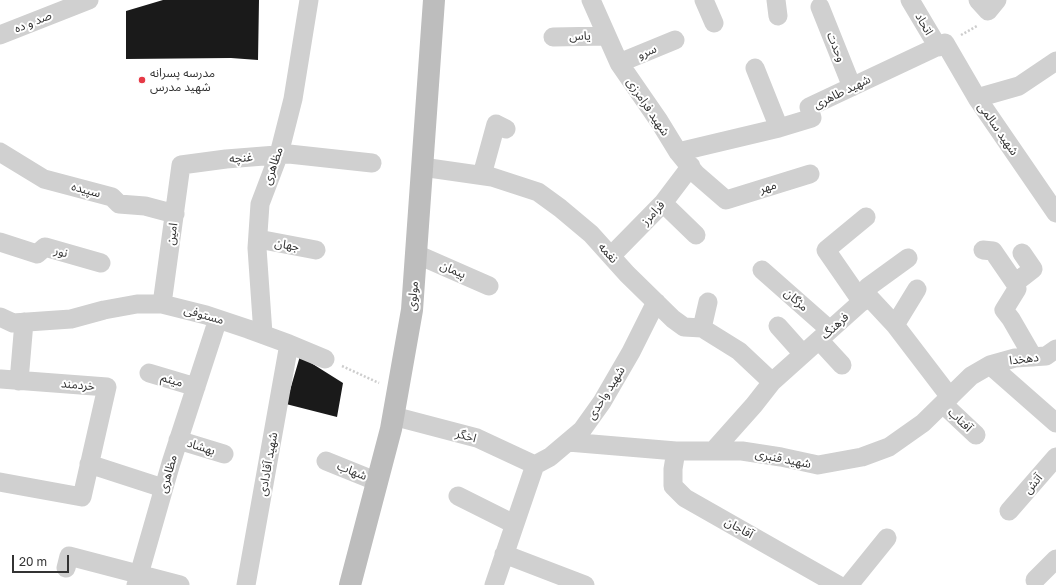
<!DOCTYPE html>
<meta charset="utf-8">
<style>
body{margin:0}
#map{position:relative;width:1056px;height:585px;overflow:hidden;background:#fff;font-family:"Golos Text",sans-serif}
canvas{display:block}
.scale{position:absolute;left:12px;top:555px;width:57px;height:18px;box-sizing:border-box;border:2px solid #333;border-top:0;padding-left:5px;font-size:12px;line-height:14px;white-space:nowrap;color:#333;-webkit-text-stroke:3px #fff;paint-order:stroke}
</style>
<div id="map">
<canvas width="1056" height="585"></canvas>
<div class="scale">20 m</div>
</div>
<script>
const ctx = document.querySelector('canvas').getContext('2d');
ctx.lineJoin = 'round';
function fillPath(path, color) {
  ctx.fillStyle = color;
  ctx.fill(path, 'evenodd');
}
function shape(rows) {
  const path = new Path2D();
  for (const r of rows) {
    path.moveTo(r[0], r[1]);
    for (let i = 2; i < r.length; i += 2) path.lineTo(r[i], r[i + 1]);
  }
  return path;
}
function trace(path, color, width, dash) {
  ctx.strokeStyle = color;
  ctx.lineWidth = width;
  ctx.lineCap = dash ? 'butt' : 'round';
  ctx.setLineDash(dash || []);
  ctx.stroke(path);
}
function write(font, color, halo, rows, align = 'center') {
  ctx.font = font + ' "Golos Text","Noto Sans Arabic",sans-serif';
  ctx.lineWidth = 4;
  ctx.setLineDash([]);
  ctx.textBaseline = 'middle';
  ctx.strokeStyle = halo;
  ctx.fillStyle = color;
  for (const [text, x, y, turn = 0] of rows) {
    ctx.save();
    ctx.translate(x, y);
    ctx.rotate((+turn || 0) * Math.PI / 180);
    ctx.textAlign = isNaN(turn) ? turn : align;
    if (halo) ctx.strokeText(text, 0, 0);
    ctx.fillText(text, 0, 0);
    ctx.restore();
  }
}
fillPath(shape([
 [163,0,259,0,258,60,231,58,126,59,126,11],
 [300,356,343,383,337,417,286,404]
]), '#1a1a1a');
trace(shape([
 [961,35,977,26],
 [342,366,379,383]
]), '#cdcdcd', 2.5, [2, 2]);
trace(shape([
 [591,0,619,63,659,121,678,152,696,174,726,200,810,174],
 [704,0,714,23],
 [776,0,778,16],
 [910,0,938,47],
 [978,0,988,11,997,0],
 [820,7,852,87],
 [0,35,89,0],
 [553,37,607,36],
 [1056,61,1019,86,977,98,1056,213],
 [619,63,675,40],
 [755,68,779,128],
 [0,152,44,179,112,197,119,204,145,206,175,214],
 [678,152,779,128,812,118,809,107,945,43,977,98],
 [422,167,492,177,538,192,560,208,591,234,627,274,673,319,684,327,702,328,739,351,772,382],
 [482,175,496,124,506,129],
 [663,203,696,235],
 [258,239,316,250],
 [0,242,37,254,45,247,101,263],
 [983,250,993,251,1015,283],
 [1022,253,1033,269,1015,283,1017,289,1004,310,1011,319,1033,357],
 [416,254,489,286],
 [611,256,663,203,691,166],
 [762,270,830,330],
 [868,296,868,287,908,258],
 [862,302,826,250,866,217],
 [162,304,181,165,226,159,289,154,372,163],
 [0,317,13,323,71,319,104,310,137,304,162,304,206,315,248,329,289,344,325,359],
 [895,325,917,289],
 [778,326,803,354],
 [702,328,708,302],
 [263,334,257,248,260,204,279,154,293,99,309,0],
 [819,340,842,365],
 [990,365,1056,423],
 [149,373,196,387],
 [19,381,24,322],
 [943,404,976,435],
 [393,416,477,438,535,465],
 [178,440,224,454],
 [568,442,676,451,742,451,781,457,818,465,862,457,889,447,923,423,971,376,990,365,1015,358,1046,356,1056,349],
 [676,451,673,469,673,486,685,498,838,585],
 [713,451,754,405,772,382,868,296,895,325,950,397],
 [326,461,378,482],
 [89,464,163,488],
 [535,465,550,457,582,430,602,402,631,352,656,302],
 [0,482,82,497,107,387,1,379],
 [458,496,514,524],
 [1009,511,1056,457],
 [504,554,585,585],
 [66,568,69,556,180,585],
 [1035,580,1056,559],
 [136,585,171,463,218,319],
 [246,585,289,344],
 [494,585,535,465],
 [849,585,887,538]
]), '#d0d0d0', 19);
trace(shape([
 [350,585,391,429,412,310,434,0]
]), '#bdbdbd', 22);
for (const [x, y, r, color] of [
 [142,80,4,"#e63946"]
]) {
  const dot = new Path2D();
  dot.arc(x, y, r, 0, 2 * Math.PI);
  ctx.fillStyle = color;
  ctx.fill(dot);
  trace(dot, '#fff', 1.5);
}
write('12px', '#333', '#fff', [
 ["صد و ده",33,22,-22],
 ["اتحاد",924,24,60],
 ["یاس",580,36,-1],
 ["وحدت",836,47,68],
 ["سرو",647,52,-23],
 ["شهید طاهری",842,92,-26],
 ["شهید فرامرزی",648,107,56],
 ["شهید سالمی",998,129,55],
 ["غنچه",241,158,-5],
 ["مظاهری",273,166,-71],
 ["مهر",768,187,-18],
 ["سپیده",86,190,15],
 ["فرامرز",653,213,-47],
 ["امین",172,234,-82],
 ["جهان",287,245,10],
 ["نور",61,252,16],
 ["نغمه",608,253,48],
 ["پیمان",453,270,23],
 ["مولوی",413,296,-85],
 ["مژگان",796,300,41],
 ["مستوفی",204,315,16],
 ["فرهنگ",835,326,-42],
 ["دهخدا",1024,359,-7],
 ["میثم",172,380,17],
 ["خردمند",78,385,5],
 ["شهید واحدی",606,393,-58],
 ["آفتاب",960,420,44],
 ["اخگر",466,436,16],
 ["بهشاد",201,447,18],
 ["شهید قنبری",783,459,11],
 ["شهید آقادادی",268,464,-80],
 ["شهاب",352,471,22],
 ["مظاهری",168,474,-74],
 ["آتش",1033,484,-50],
 ["آقاجان",739,528,29]
]);
write('12px', '#333', '#fff', [
 ["مدرسه پسرانه",150,73],
 ["شهید مدرس",150,87]
], 'left');
</script>
